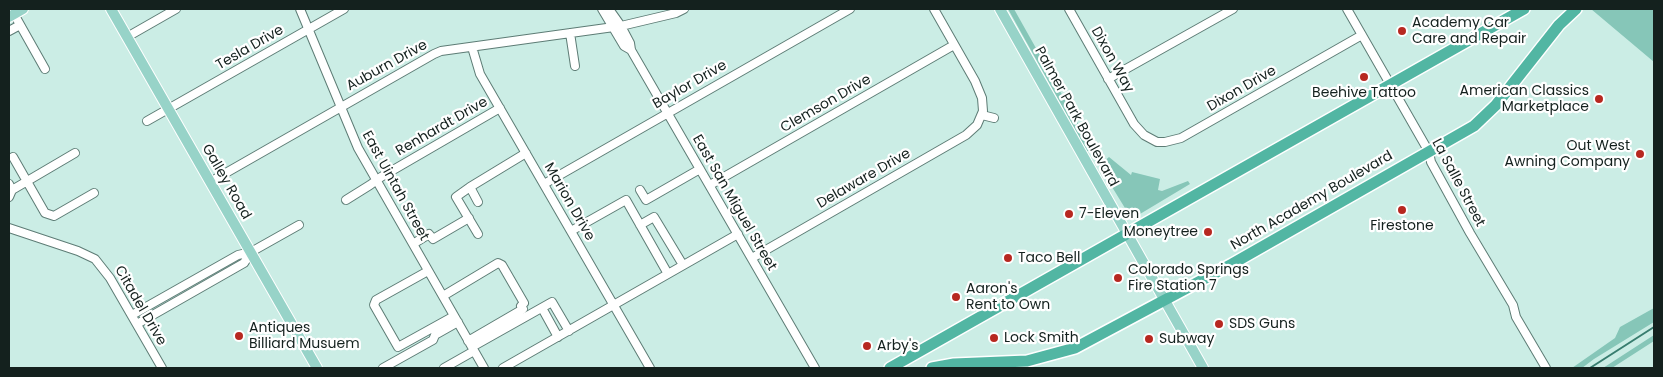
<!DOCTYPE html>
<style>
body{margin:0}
#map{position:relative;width:1663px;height:377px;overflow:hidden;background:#cbede5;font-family:Poppins,sans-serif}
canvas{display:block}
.frame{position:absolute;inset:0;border:10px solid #14211e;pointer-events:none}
</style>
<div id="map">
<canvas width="1663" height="377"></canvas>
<div class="frame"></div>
</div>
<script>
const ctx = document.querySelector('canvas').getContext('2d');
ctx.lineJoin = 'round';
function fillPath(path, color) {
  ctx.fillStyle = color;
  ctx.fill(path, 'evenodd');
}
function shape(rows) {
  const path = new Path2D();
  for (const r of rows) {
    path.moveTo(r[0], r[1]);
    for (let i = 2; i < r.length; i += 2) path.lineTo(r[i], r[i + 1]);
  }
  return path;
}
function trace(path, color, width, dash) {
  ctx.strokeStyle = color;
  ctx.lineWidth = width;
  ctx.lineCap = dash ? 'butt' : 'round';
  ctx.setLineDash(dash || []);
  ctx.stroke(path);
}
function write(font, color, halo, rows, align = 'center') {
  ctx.font = font + ' Poppins,sans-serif';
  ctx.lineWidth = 4.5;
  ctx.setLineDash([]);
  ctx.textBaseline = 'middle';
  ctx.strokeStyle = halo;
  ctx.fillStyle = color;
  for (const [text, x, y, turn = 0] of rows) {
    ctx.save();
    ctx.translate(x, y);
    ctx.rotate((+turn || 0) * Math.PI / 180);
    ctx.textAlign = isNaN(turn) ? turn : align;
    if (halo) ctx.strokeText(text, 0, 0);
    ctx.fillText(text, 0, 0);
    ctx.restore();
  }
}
fillPath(shape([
 [1008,9,1014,9,1101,164,1109,157,1131,175,1132,172,1160,179,1158,190,1162,191,1188,181,1190,184,1140,214,1128,213,1090,151,1087,151],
 [1591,9,1654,9,1654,62],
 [1654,308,1654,322,1594,359,1582,368,1572,368,1615,338,1620,327],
 [1654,335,1654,341,1612,368,1603,368]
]), '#86c6b8');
trace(shape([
 [1590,368,1654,327]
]), '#387d6f', 2);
const minor = shape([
 [300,9,358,148,484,368],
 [602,9,624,46,631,50],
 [609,9,621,26,630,43,631,50,815,368],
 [1069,9,1134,124,1144,135,1157,142,1165,142,1181,138,1362,35],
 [1347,9,1429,152,1431,162,1470,233,1513,305,1516,317,1546,368],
 [14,14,45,69],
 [9,31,20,25],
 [570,33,575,66],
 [127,37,176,9],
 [472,47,480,74,650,368],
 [1108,79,1233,9],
 [982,115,994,118],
 [147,121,344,9],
 [13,157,45,213,54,216,94,193],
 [210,182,434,54,441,51,621,26,676,13,684,9],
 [9,184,12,190,9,197],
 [544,184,850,9],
 [710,185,954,45],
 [470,187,456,197,478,234],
 [12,190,75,153],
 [640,190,646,200,700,169],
 [346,200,370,185,381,177,500,108],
 [478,202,470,187,526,153],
 [640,225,654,217,683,265],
 [9,228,78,251,95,259,110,278,162,368],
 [571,231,626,200,668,274],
 [413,244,429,234,433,239,469,218],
 [752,258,966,135,977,125,983,111,982,98,975,81,934,9],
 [428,271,376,300,374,305,398,347,454,316],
 [443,296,498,263,502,265,524,303,521,306,523,309,468,341],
 [542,308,558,337],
 [132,315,238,255,251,252,299,225],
 [137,324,244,263,251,252],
 [472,347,552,302,569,331],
 [383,368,433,340,435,335,458,322],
 [444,368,474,351],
 [503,368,738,234]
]);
const major = shape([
 [111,9,317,368],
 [1000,9,1203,368],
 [9,17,23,9]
]);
const highway = shape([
 [890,368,1524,9],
 [932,368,954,364,1027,361,1075,348,1232,264,1474,126,1496,105,1559,25,1576,9]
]);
trace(minor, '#5d7c75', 10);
trace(major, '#fff', 12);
trace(highway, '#fff', 14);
trace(minor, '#fff', 8);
trace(major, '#97d3c8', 10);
trace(highway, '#52b6a3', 11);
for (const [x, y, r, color] of [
 [1402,31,5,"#b72820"],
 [1364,77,5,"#b72820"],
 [1599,99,5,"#b72820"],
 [1640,154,5,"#b72820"],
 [1402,210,5,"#b72820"],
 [1069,214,5,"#b72820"],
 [1208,232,5,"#b72820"],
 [1008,258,5,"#b72820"],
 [1118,278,5,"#b72820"],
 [956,297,5,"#b72820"],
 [1219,324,5,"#b72820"],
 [239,336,5,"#b72820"],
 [994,338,5,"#b72820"],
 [1149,339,5,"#b72820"],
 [867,346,5,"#b72820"]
]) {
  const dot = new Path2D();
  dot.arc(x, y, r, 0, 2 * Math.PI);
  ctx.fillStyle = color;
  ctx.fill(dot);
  trace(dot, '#fff', 2);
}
write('14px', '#14211e', '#fff', [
 ["Academy Car",1412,23],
 ["Care and Repair",1412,39],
 ["American Classics",1589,91,"right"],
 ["Marketplace",1589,107,"right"],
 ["Beehive Tattoo",1364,93,"center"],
 ["Out West",1630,146,"right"],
 ["Awning Company",1630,162,"right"],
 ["7-Eleven",1079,214],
 ["Firestone",1402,226,"center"],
 ["Moneytree",1198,232,"right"],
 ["Taco Bell",1018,258],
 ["Colorado Springs",1128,270],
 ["Fire Station 7",1128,286],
 ["Aaron's",966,289],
 ["Rent to Own",966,305],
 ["SDS Guns",1229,324],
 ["Antiques",249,328],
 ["Billiard Musuem",249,344],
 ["Lock Smith",1004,338],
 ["Subway",1159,339],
 ["Arby's",877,346]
], 'left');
write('14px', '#14211e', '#fff', [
 ["Tesla Drive",250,48,-30],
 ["Dixon Way",1112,60,61],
 ["Auburn Drive",387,66,-29],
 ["Baylor Drive",690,85,-30],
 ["Dixon Drive",1242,89,-30],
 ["Clemson Drive",826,104,-30],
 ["Palmer Park Boulevard",1076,117,61],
 ["Renhardt Drive",442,127,-30],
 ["Delaware Drive",864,179,-30],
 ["Galley Road",226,182,60],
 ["La Salle Street",1458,183,62],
 ["East Uintah Street",395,186,61],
 ["North Academy Boulevard",1312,201,-30],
 ["Marion Drive",569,202,60],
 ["East San Miguel Street",734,203,60],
 ["Citadel Drive",140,306,60]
]);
</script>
